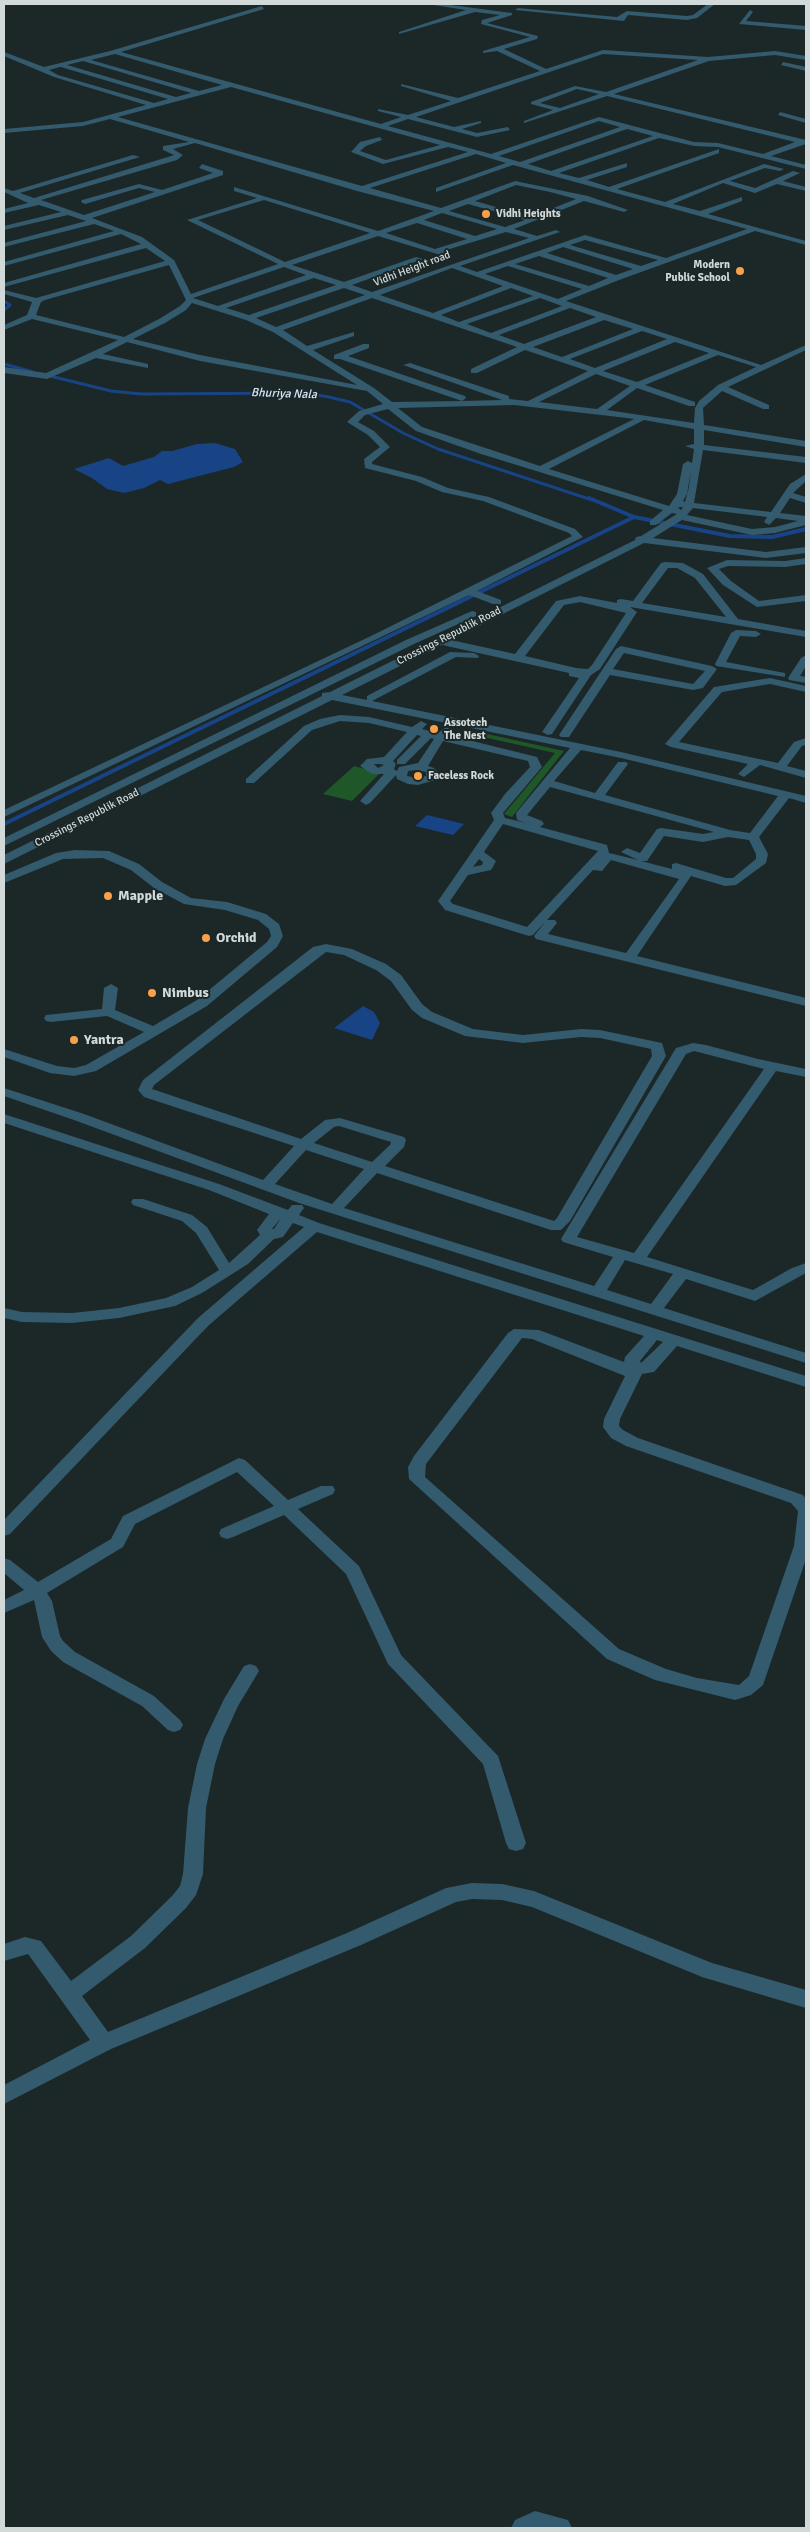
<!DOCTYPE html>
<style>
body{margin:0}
#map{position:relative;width:810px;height:2532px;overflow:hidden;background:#1c2728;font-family:Signika,sans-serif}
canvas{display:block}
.frame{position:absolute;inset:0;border:5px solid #d2d9d9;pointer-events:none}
</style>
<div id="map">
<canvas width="810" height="2532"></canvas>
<div class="frame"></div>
</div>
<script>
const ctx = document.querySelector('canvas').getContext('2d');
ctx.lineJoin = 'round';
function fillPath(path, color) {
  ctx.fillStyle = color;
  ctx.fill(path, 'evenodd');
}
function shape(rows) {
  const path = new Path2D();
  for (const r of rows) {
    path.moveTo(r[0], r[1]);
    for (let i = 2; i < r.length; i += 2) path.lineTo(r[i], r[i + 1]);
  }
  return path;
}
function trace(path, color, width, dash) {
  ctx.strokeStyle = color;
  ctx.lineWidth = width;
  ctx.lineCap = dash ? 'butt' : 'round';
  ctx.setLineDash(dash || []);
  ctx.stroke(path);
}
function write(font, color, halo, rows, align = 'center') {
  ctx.font = font + ' Signika,sans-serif';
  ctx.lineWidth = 4;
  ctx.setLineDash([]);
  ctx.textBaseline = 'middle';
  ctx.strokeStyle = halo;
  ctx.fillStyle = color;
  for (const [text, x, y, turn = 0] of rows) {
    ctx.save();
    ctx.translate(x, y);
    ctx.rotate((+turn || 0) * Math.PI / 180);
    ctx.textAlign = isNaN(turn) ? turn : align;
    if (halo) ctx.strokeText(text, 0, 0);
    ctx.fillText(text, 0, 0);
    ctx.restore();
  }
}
fillPath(shape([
 [469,730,564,751,512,817,504,814,555,753,461,732],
 [354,766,380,773,352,801,323,794]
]), '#1f5728');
fillPath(shape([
 [215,443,235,449,243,462,234,467,168,484,160,480,144,488,124,493,107,489,92,478,74,469,109,458,123,466,154,457,162,451,172,451,197,444],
 [427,815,464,824,453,835,415,826],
 [363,1006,374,1012,380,1023,372,1040,334,1028]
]), '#184385');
trace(shape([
 [4,301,10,305,4,310],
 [4,364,33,372],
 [46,375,111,391,141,394,304,393,329,397,350,402,403,433,438,449,592,500]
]), '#184385', 3);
trace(shape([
 [589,498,634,517,730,536,772,537,806,529],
 [4,824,634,517]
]), '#184385', 4);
fillPath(shape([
 [427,4,443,4,512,13,512,15,487,23,538,36,537,39,504,49,546,69,603,50,708,57,775,51,806,56,806,60,775,55,709,61,614,94,806,140,806,144,771,156,806,165,806,169,718,147,694,146,659,138,559,173,579,178,627,163,627,167,587,180,609,187,719,149,719,153,617,189,665,202,764,164,784,169,780,171,765,168,730,181,755,188,793,171,800,173,783,181,806,187,806,191,777,184,755,193,723,183,673,204,700,211,742,197,742,201,708,214,806,241,806,245,755,231,619,280,566,301,761,365,806,345,806,350,728,387,769,405,769,409,763,409,722,391,703,408,704,425,806,441,806,447,704,430,704,445,806,457,806,463,703,450,694,503,771,512,790,484,806,474,806,481,793,493,806,497,806,503,790,498,780,513,806,516,806,525,775,533,752,535,682,520,653,538,766,552,806,547,806,553,766,558,644,543,451,640,515,654,556,601,580,596,617,603,617,600,621,599,633,601,661,563,665,562,683,563,703,574,738,619,806,631,806,637,630,607,637,612,600,669,591,675,552,734,548,735,542,732,579,678,569,676,569,673,442,645,342,695,367,700,367,696,450,652,474,653,479,656,478,658,456,657,372,701,621,752,806,796,806,803,789,798,759,837,768,854,766,863,736,885,725,886,691,876,637,956,806,998,806,1006,536,939,534,936,545,922,533,935,529,936,445,910,438,901,494,820,491,813,505,794,530,767,528,761,443,741,428,766,434,768,439,773,435,780,418,785,408,784,397,779,396,775,370,803,366,805,360,801,384,774,372,774,360,766,367,759,384,757,407,732,369,723,340,721,312,730,254,783,246,783,246,779,304,726,320,719,340,715,369,717,412,727,421,721,427,724,422,729,438,733,446,727,452,730,448,735,537,757,542,767,503,813,505,818,526,823,517,820,516,813,570,748,332,700,4,864,4,855,322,696,322,693,330,692,635,540,636,537,641,536,677,514,672,513,656,525,650,525,650,521,663,510,481,454,416,431,388,409,365,415,358,422,374,431,390,447,372,462,372,464,422,477,448,488,489,497,575,529,583,537,477,591,501,600,501,604,493,604,469,595,4,817,4,810,373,635,572,536,569,533,483,501,442,492,416,481,365,468,364,459,380,447,368,435,347,422,359,411,383,404,367,391,200,361,127,342,103,354,148,364,148,368,96,358,47,379,4,373,4,367,46,373,118,340,32,319,4,330,4,325,27,315,32,302,4,294,4,290,36,298,165,261,146,248,4,287,4,283,141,244,121,234,4,266,4,262,114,231,94,224,4,247,4,243,86,221,68,215,4,230,4,226,61,212,39,205,4,213,4,209,28,203,4,192,4,188,13,191,133,155,140,157,20,193,34,198,171,156,174,155,163,150,163,146,189,142,110,119,83,126,4,133,4,129,83,122,146,105,54,77,4,56,4,52,44,67,110,51,262,6,264,9,121,52,381,124,401,117,378,111,378,109,408,115,451,101,401,86,401,84,458,98,540,71,497,51,483,53,483,51,530,37,481,24,482,20,500,15,475,12,399,34,399,32,466,10,427,4],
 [115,54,222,85,199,91,91,60,115,54],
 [603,54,698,60,606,92,575,86,531,102,531,104,553,110,524,121,524,123,607,96,795,142,763,154,718,143,694,142,599,117,491,154,388,126,408,119,477,137,510,130,508,127,477,133,462,129,481,123,481,121,454,127,416,117,603,54],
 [83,61,191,93,176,97,67,65,83,61],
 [60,67,61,67,168,99,154,103,58,75,49,70,60,67],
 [231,87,440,145,386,160,360,151,366,146,382,140,380,137,360,142,351,152,383,164,448,147,468,152,362,186,118,117,231,87],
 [577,89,599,94,560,108,540,103,577,89],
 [599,121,620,127,520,162,499,156,599,121],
 [627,129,653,136,551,171,528,164,627,129],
 [195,143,357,191,434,211,378,231,234,187,234,191,257,198,187,220,278,264,191,294,174,260,142,237,92,218,223,175,223,171,202,164,199,168,213,173,162,190,139,184,82,200,81,202,85,204,139,188,155,192,84,215,41,200,177,160,183,155,173,149,195,143],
 [476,154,506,163,436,188,436,192,513,165,747,229,666,258,585,235,477,272,460,266,560,232,556,230,537,236,514,229,584,201,624,212,628,210,588,196,515,181,441,208,370,188,476,154],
 [516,185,550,192,576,199,531,217,475,201,516,185],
 [264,200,370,233,285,262,198,220,264,200],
 [468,204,525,220,505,227,449,211,468,204],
 [442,213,497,229,475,236,424,220,442,213],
 [417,223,467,239,435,249,386,233,417,223],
 [506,232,529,238,372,292,352,285,423,259,416,257,344,282,292,265,378,236,444,256,448,254,443,251,506,232],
 [585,240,658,260,641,266,570,245,585,240],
 [563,247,633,269,616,275,547,253,563,247],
 [539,256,608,278,589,286,515,264,539,256],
 [169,265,186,300,180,306,159,319,124,337,36,315,41,302,45,300,169,265],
 [508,266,582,289,558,299,485,274,508,266],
 [284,267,306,275,218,306,193,298,284,267],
 [452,268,503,286,433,313,380,295,452,268],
 [314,278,336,285,249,315,226,308,314,278],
 [344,288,365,295,276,327,256,318,344,288],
 [511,288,533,296,459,322,441,315,511,288],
 [372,298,517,347,471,369,471,373,477,373,525,350,588,371,528,401,509,399,509,396,410,363,403,365,502,400,462,401,466,398,465,396,348,356,369,348,369,344,363,344,334,355,334,359,340,359,462,401,392,402,374,388,313,350,354,336,354,332,307,346,283,330,372,298],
 [540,298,562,306,491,333,467,324,540,298],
 [192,303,246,320,273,332,357,385,200,355,133,339,165,323,186,310,192,303],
 [570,308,596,317,524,344,499,335,570,308],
 [604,320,633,329,562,357,533,347,604,320],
 [642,331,667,339,595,368,570,359,642,331],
 [675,342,709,353,637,382,603,371,675,342],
 [718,355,756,367,718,385,699,401,695,408,694,423,607,410,637,388,689,406,695,406,695,402,645,385,718,355],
 [596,374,630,386,597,409,539,402,596,374],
 [514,405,627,418,634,419,540,466,422,427,398,408,514,405],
 [644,420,694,429,694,444,685,446,694,449,692,463,688,461,683,464,677,494,669,506,549,469,644,420],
 [691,471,689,487,685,502,683,501,687,494,691,471],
 [680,507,683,507,681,510,678,508,680,507],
 [693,508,767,517,764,522,769,525,776,518,798,521,775,527,752,529,687,515,693,508],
 [668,568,677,568,695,578,726,617,642,603,668,568],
 [580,602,626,613,592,665,588,669,576,668,525,656,564,605,580,602],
 [417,735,421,736,397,760,397,764,405,764,431,738,434,739,418,763,399,767,397,771,394,769,396,764,393,761,417,735],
 [581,750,621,758,778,796,750,833,730,830,605,795,628,764,626,762,618,762,595,793,554,781,581,750],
 [374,764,380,764,384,765,378,768,374,764],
 [417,770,426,772,426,776,417,778,407,776,408,771,417,770],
 [550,787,594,799,714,832,703,834,661,828,657,829,640,853,627,848,621,852,638,860,609,853,607,845,540,827,544,824,542,821,527,815,550,787],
 [503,824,598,851,527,927,453,904,450,901,468,875,491,870,493,867,496,861,484,852,503,824],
 [664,836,703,842,728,837,749,840,756,854,756,859,733,878,726,878,676,863,672,864,672,869,641,861,647,861,664,836],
 [479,859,483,862,482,865,473,867,479,859],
 [611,860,679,879,626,953,548,934,557,923,555,920,547,920,593,870,602,871,611,860],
 [708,4,715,4,697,18,687,20,628,15,624,21,515,10,518,8,617,17,627,11,687,16,693,15,708,4],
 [750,10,753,12,746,21,806,26,806,30,739,24,750,10],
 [783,62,806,67,806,71,781,65,783,62],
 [780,112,806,119,806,123,778,115,780,112],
 [806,558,806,564,785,567,728,566,719,569,731,581,759,601,806,595,806,601,757,607,723,585,707,568,727,560,785,561,806,558],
 [472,611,476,612,476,616,414,644,4,846,4,838,406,640,472,611],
 [736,630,756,631,761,634,756,637,740,636,726,662,785,673,785,677,716,666,715,664,731,633,736,630],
 [621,646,712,666,717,669,703,688,693,690,610,675,569,737,561,737,559,735,616,649,621,646],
 [624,653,705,671,693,684,613,669,624,653],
 [806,655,806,666,800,676,806,677,806,683,789,680,788,678,801,658,806,655],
 [770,678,806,686,806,692,770,684,722,692,679,742,778,763,794,742,806,738,806,745,802,746,787,766,806,771,806,778,760,765,744,777,738,774,748,764,671,747,665,744,714,687,770,678],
 [75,850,109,851,139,864,162,882,191,898,227,902,266,914,279,924,283,936,277,947,207,1006,96,1071,74,1076,50,1073,4,1057,4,1049,57,1066,74,1068,86,1065,144,1032,107,1016,51,1022,46,1021,44,1018,46,1015,102,1009,104,988,111,984,118,988,115,1010,153,1026,197,1000,267,942,271,936,269,929,258,920,225,910,184,904,154,888,131,870,103,858,63,859,4,883,4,875,56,853,75,850],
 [326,944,352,949,386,964,401,975,422,1004,432,1012,473,1029,523,1035,581,1029,600,1030,662,1043,666,1056,570,1221,561,1230,551,1230,377,1173,344,1208,594,1286,613,1257,563,1242,561,1239,676,1048,693,1043,706,1045,758,1059,806,1069,806,1077,776,1071,647,1257,753,1290,792,1268,806,1263,806,1273,755,1301,686,1279,664,1308,806,1353,806,1363,299,1203,74,1120,4,1096,4,1088,84,1114,263,1180,294,1146,144,1097,138,1090,143,1080,313,947,326,944],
 [326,952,344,955,376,970,391,981,412,1010,422,1018,465,1036,523,1043,581,1037,600,1038,651,1049,652,1056,557,1218,554,1221,385,1166,404,1147,406,1140,404,1137,340,1118,325,1120,301,1139,152,1089,154,1085,326,952],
 [694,1051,764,1069,634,1253,577,1237,686,1054,694,1051],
 [339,1126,391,1142,390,1145,372,1162,314,1143,334,1127,339,1126],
 [306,1150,364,1169,332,1204,275,1184,306,1150],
 [625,1260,673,1274,651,1304,607,1290,625,1260],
 [4,1114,219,1184,288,1210,292,1205,302,1205,304,1208,299,1215,319,1223,806,1376,806,1387,677,1346,654,1372,642,1374,620,1419,619,1426,623,1430,638,1438,803,1495,806,1499,806,1559,763,1685,751,1695,735,1700,655,1680,607,1659,409,1479,408,1467,414,1456,508,1333,514,1329,539,1330,624,1362,625,1357,644,1336,317,1232,208,1326,10,1534,4,1536,4,1520,198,1318,304,1227,293,1223,283,1237,274,1239,248,1264,202,1293,175,1306,119,1318,72,1323,22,1322,4,1318,4,1308,22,1312,72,1313,119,1308,166,1298,192,1287,219,1270,196,1233,182,1221,133,1205,131,1202,133,1199,143,1199,192,1215,207,1227,229,1263,260,1235,257,1230,269,1214,209,1190,4,1123,4,1114],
 [281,1218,274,1229,272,1229,281,1218],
 [522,1338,532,1339,625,1376,604,1419,603,1427,611,1438,626,1446,791,1503,798,1511,794,1546,749,1676,739,1685,697,1678,666,1669,619,1649,425,1477,426,1464,522,1338],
 [657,1340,663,1342,641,1363,640,1361,657,1340],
 [239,1458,245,1460,288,1500,321,1486,333,1486,335,1490,333,1494,298,1509,359,1566,401,1655,498,1756,526,1843,523,1849,516,1851,509,1849,506,1843,483,1764,388,1664,346,1574,284,1515,233,1537,227,1539,221,1537,219,1533,221,1529,274,1506,237,1472,135,1524,123,1547,47,1593,52,1601,60,1636,63,1641,75,1652,154,1696,180,1720,183,1725,180,1730,174,1732,168,1730,142,1706,63,1662,51,1651,42,1637,34,1600,4,1613,4,1600,24,1590,4,1573,4,1558,10,1560,38,1582,111,1539,123,1516,239,1458],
 [250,1664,256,1666,259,1671,238,1706,223,1739,215,1764,206,1808,203,1874,196,1895,186,1908,145,1948,82,1996,108,2032,347,1933,446,1888,472,1883,502,1884,534,1891,712,1963,806,1990,806,2008,702,1977,532,1907,502,1900,472,1899,456,1902,361,1945,111,2049,4,2104,4,2085,90,2040,28,1954,4,1961,4,1944,25,1937,41,1941,71,1981,131,1936,172,1896,180,1886,183,1874,188,1808,197,1764,205,1739,224,1699,244,1666,250,1664],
 [535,2511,568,2520,572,2528,511,2528,515,2520,535,2511]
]), '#335a6d');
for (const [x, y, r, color] of [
 [486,214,5,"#f8a14a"],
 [740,271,5,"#f8a14a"],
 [434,729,5,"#f8a14a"],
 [418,776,5,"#f8a14a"],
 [108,896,5,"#f8a14a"],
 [206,938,5,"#f8a14a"],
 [152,993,5,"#f8a14a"],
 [74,1040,5,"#f8a14a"]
]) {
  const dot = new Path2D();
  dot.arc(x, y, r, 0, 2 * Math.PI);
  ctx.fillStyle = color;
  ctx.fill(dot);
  trace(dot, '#1c2728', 2);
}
write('bold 11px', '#d2d9d9', '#1c2728', [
 ["Vidhi Heights",496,214],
 ["Modern",730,265,"right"],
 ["Public School",730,278,"right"],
 ["Assotech",444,723],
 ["The Nest",444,736],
 ["Faceless Rock",428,776]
], 'left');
write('11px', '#d2d9d9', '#1c2728', [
 ["Vidhi Height road",412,269,-21],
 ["Crossings Republik Road",449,636,-27],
 ["Crossings Republik Road",87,818,-27]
]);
write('italic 12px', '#d8e5f8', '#1c2728', [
 ["Bhuriya Nala",284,394,2]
]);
write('bold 14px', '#d2d9d9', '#1c2728', [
 ["Mapple",118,896],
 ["Orchid",216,938],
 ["Nimbus",162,993],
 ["Yantra",84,1040]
], 'left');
</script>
